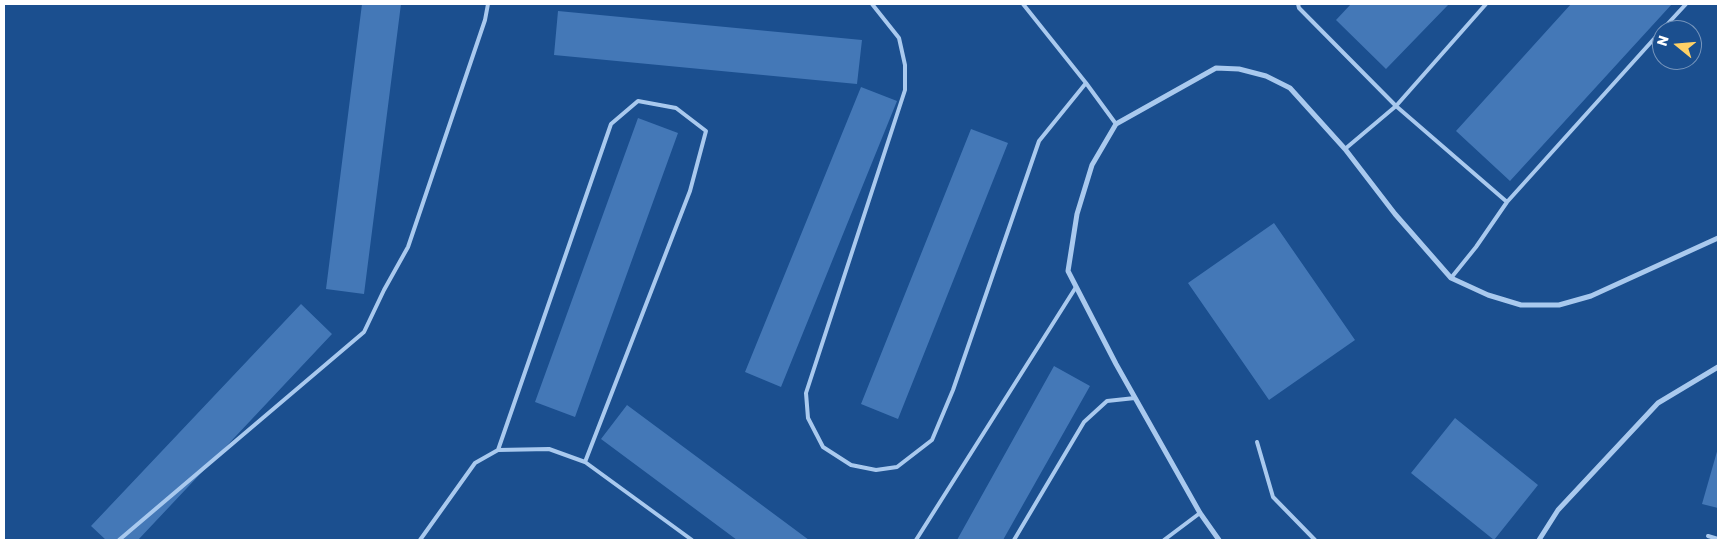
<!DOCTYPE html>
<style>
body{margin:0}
#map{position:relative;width:1722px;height:544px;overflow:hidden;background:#1b4f8f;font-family:Rubik,sans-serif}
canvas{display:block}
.frame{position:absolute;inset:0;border:5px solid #fff;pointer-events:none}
.north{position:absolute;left:1652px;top:20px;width:50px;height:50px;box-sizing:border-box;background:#1b4f8f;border:1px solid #7695bc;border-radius:50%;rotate:287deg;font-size:14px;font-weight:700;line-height:20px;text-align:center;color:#fff}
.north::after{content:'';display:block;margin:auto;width:18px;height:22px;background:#ffd166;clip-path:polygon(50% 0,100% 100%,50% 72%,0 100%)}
</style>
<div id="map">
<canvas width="1722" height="544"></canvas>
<div class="frame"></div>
<div class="north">N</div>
</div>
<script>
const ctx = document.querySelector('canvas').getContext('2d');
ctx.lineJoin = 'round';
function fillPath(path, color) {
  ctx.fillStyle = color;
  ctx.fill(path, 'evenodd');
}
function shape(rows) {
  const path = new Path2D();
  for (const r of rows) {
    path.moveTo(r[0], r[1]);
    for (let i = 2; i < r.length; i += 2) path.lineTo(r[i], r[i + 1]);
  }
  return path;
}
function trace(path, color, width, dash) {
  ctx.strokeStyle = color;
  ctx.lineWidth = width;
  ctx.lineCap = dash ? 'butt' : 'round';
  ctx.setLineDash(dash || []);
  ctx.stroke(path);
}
fillPath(shape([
 [362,4,401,4,364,294,326,289],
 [1351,4,1449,4,1386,69,1336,20],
 [1571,4,1672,4,1510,181,1456,131],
 [558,11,862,40,857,84,554,55],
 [861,87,897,101,781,387,745,372],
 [638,118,678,133,575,417,535,402],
 [971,129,1008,143,898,419,861,404],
 [1274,223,1355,340,1269,400,1188,283],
 [301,304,332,334,138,540,106,540,91,526],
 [1054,366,1090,386,1003,540,957,540],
 [627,405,809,540,737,540,601,439],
 [1455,418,1538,485,1494,540,1411,473],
 [1718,448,1718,508,1702,504]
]), '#4478b7');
trace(shape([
 [872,4,899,38,905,65,905,90,806,393,808,418,823,447,851,465,876,470,897,467,932,440,953,390,1039,141,1086,83],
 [1023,4,1086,83,1116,124],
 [1298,4,1299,8,1396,106,1507,202],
 [1662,30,1686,4],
 [1345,149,1396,106,1486,4],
 [1451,278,1476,247,1507,202,1662,30],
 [1257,442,1273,497,1315,540],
 [498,450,611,124,638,101,676,108,706,131,690,191,585,462],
 [1708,536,1718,539],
 [119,540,364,332,384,290,408,247,485,20,488,4],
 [420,540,475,463,498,450,549,449,585,462,692,540],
 [916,540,1076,287],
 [1014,540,1084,422,1107,401,1135,398],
 [1164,540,1200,513]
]), '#a9c9ee', 4);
trace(shape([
 [1219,540,1200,513,1116,364,1068,271,1077,214,1092,165,1116,124,1216,68,1239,69,1266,76,1290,88,1345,149,1395,214,1451,278,1488,295,1521,305,1559,305,1591,296,1718,238],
 [1539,540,1558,510,1658,403,1718,367]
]), '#a9c9ee', 5);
</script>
